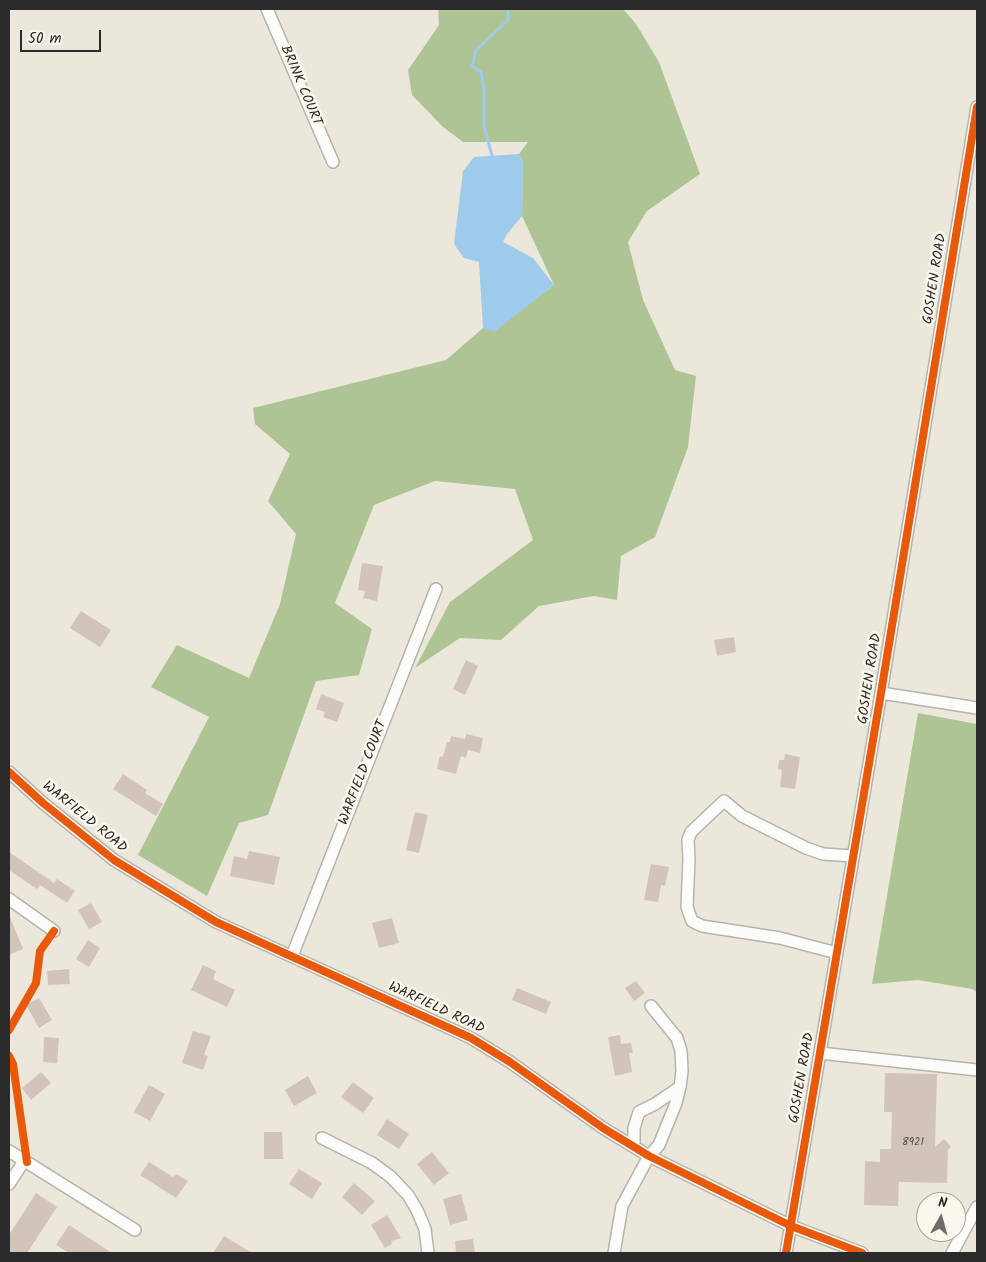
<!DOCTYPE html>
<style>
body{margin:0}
#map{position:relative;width:986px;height:1262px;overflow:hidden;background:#ebe8db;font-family:Kalam,sans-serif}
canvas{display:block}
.frame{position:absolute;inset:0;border:10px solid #2b2b2b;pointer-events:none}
.north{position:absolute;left:916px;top:1192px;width:50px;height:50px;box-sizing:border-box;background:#fbf7ec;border:1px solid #a8a59f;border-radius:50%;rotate:7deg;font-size:14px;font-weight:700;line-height:20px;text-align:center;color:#2b2b2b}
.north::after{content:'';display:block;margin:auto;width:18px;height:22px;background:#6e6d69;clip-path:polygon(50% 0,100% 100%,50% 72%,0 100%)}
.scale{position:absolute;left:20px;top:30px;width:81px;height:22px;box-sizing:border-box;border:2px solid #2b2b2b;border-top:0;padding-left:6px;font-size:15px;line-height:18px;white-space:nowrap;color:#2b2b2b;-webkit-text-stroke:4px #fbf7ec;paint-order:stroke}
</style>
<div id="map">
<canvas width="986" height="1262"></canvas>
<div class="frame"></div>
<div class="north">N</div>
<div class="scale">50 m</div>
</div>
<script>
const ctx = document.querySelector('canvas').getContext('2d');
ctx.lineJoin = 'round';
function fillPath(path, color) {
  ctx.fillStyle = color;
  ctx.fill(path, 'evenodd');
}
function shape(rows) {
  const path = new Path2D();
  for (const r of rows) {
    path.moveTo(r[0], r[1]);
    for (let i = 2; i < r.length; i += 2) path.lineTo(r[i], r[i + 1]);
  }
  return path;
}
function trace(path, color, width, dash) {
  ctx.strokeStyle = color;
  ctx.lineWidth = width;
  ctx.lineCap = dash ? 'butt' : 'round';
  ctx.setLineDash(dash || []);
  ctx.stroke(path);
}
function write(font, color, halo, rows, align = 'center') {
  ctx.font = font + ' Kalam,sans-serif';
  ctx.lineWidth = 5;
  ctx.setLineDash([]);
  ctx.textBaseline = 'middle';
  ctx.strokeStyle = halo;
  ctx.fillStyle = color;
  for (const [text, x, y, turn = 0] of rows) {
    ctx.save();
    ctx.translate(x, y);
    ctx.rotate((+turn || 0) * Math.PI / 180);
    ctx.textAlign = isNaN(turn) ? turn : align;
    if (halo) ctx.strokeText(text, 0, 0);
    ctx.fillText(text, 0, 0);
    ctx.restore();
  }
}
fillPath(shape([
 [438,9,623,9,636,24,659,62,700,174,647,211,628,242,643,300,675,370,696,376,688,447,655,537,621,556,617,600,594,596,539,606,501,640,460,638,415,668,450,602,533,540,515,489,435,481,374,505,335,603,372,629,359,675,316,681,268,815,239,823,207,896,138,855,209,717,151,687,177,645,249,678,280,604,296,534,268,501,290,454,255,424,253,408,446,360,483,328,494,331,554,285,522,216,523,162,519,154,528,142,463,142,443,127,412,95,408,70,439,25],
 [918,713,977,724,977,992,972,989,918,980,872,984]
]), '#afc495');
fillPath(shape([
 [519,154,523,162,522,216,507,234,503,242,533,258,554,285,494,332,483,328,479,262,464,258,454,244,463,171,474,157]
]), '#9ecaeb');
trace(shape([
 [492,156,484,125,484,91,481,72,472,66,476,50,508,20,508,9]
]), '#9ecaeb', 3);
fillPath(shape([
 [362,563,383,566,377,601,363,598,365,591,358,590],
 [81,611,111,630,100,647,70,628],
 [734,637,736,652,717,656,714,640],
 [466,660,478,666,465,695,453,689],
 [321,694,344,703,337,722,323,717,325,712,316,709],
 [466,734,483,738,480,753,468,750,466,758,461,756,456,774,437,769,440,756,443,757,447,742,450,742,451,736,465,739],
 [785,754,800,757,795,789,780,787,782,770,778,769,779,760,784,760],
 [123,774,147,790,145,793,163,804,156,816,113,789],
 [415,812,428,815,419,853,406,850],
 [249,851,280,857,274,885,230,876,234,856,247,859],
 [9,852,54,883,57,879,75,891,67,903,40,885,37,889,9,870],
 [651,864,669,867,665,886,661,885,658,902,644,900],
 [91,903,102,922,89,929,78,910],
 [9,915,23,949,9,955],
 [392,918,399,943,379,948,372,923],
 [88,940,100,948,89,967,76,959],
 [203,965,216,971,213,979,235,990,227,1007,191,990],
 [69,969,70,984,48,985,47,971],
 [636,981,645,993,634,1001,625,988],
 [517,988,551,1002,546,1014,512,1000],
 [39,998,52,1020,39,1028,26,1005],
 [193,1031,211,1036,204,1055,208,1056,203,1070,182,1063],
 [620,1035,621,1044,631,1043,633,1053,629,1053,632,1072,615,1076,608,1037],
 [44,1037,59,1038,57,1063,43,1062],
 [41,1072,51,1083,31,1100,22,1088],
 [885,1073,937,1074,935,1147,944,1139,951,1146,948,1150,947,1183,899,1182,898,1206,864,1205,865,1161,880,1162,880,1149,891,1149,892,1112,884,1112],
 [308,1076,317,1093,294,1106,285,1090],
 [353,1082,374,1098,363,1113,341,1097],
 [149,1085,165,1094,150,1121,134,1112],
 [387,1119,409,1134,399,1149,377,1135],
 [264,1132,282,1132,283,1159,264,1159],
 [432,1152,449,1173,434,1185,417,1164],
 [149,1162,173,1177,176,1174,188,1181,176,1198,140,1175],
 [299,1169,322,1183,312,1199,289,1184],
 [354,1183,375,1201,362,1215,342,1197],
 [36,1193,57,1207,27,1253,9,1253,9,1235],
 [461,1194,468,1220,450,1225,443,1199],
 [387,1215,401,1238,391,1241,392,1244,385,1248,371,1225],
 [69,1225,112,1253,69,1253,56,1245],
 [224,1236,252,1253,213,1253],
 [473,1239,475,1253,456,1253,455,1241]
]), '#d2c4b9');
const minor = shape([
 [267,9,333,162],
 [881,693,977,708],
 [9,772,43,803,114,860,216,922,471,1038,510,1062,603,1128,649,1156,791,1226,862,1253],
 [9,899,54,931],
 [837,953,780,938,702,926,692,921,687,907,689,859,688,840,691,832,724,801,742,816,806,848,823,854,853,856],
 [292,956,436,589],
 [820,1053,977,1070],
 [322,1138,372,1163,391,1177,408,1195,417,1210,425,1229,428,1253],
 [634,1146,634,1128,639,1112,655,1104,680,1087],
 [9,1151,135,1230],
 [9,1184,24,1161],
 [614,1253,622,1206,649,1156,659,1145,676,1103,680,1087,682,1071,681,1051,677,1038,651,1006],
 [786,1253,881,693,977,107],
 [952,1253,977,1207]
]);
trace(minor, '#b5b3ac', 14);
trace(minor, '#fcfcfa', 11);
trace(shape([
 [9,772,43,803,114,860,216,922,471,1038,510,1062,603,1128,649,1156,791,1226,862,1253],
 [9,1030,36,983,40,951,54,931],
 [9,1056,13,1064,27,1162],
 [786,1253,881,693,977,107]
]), '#e8590c', 8);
write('11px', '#55514e', null, [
 ["8921",913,1143]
]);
write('14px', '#2b2b2b', '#fbf7ec', [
 ["BRINK COURT",300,86,67],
 ["GOSHEN ROAD",936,279,-81],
 ["GOSHEN ROAD",871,679,-81],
 ["WARFIELD COURT",364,773,-69],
 ["WARFIELD ROAD",84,818,39],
 ["WARFIELD ROAD",436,1009,25],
 ["GOSHEN ROAD",803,1078,-80]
]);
</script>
